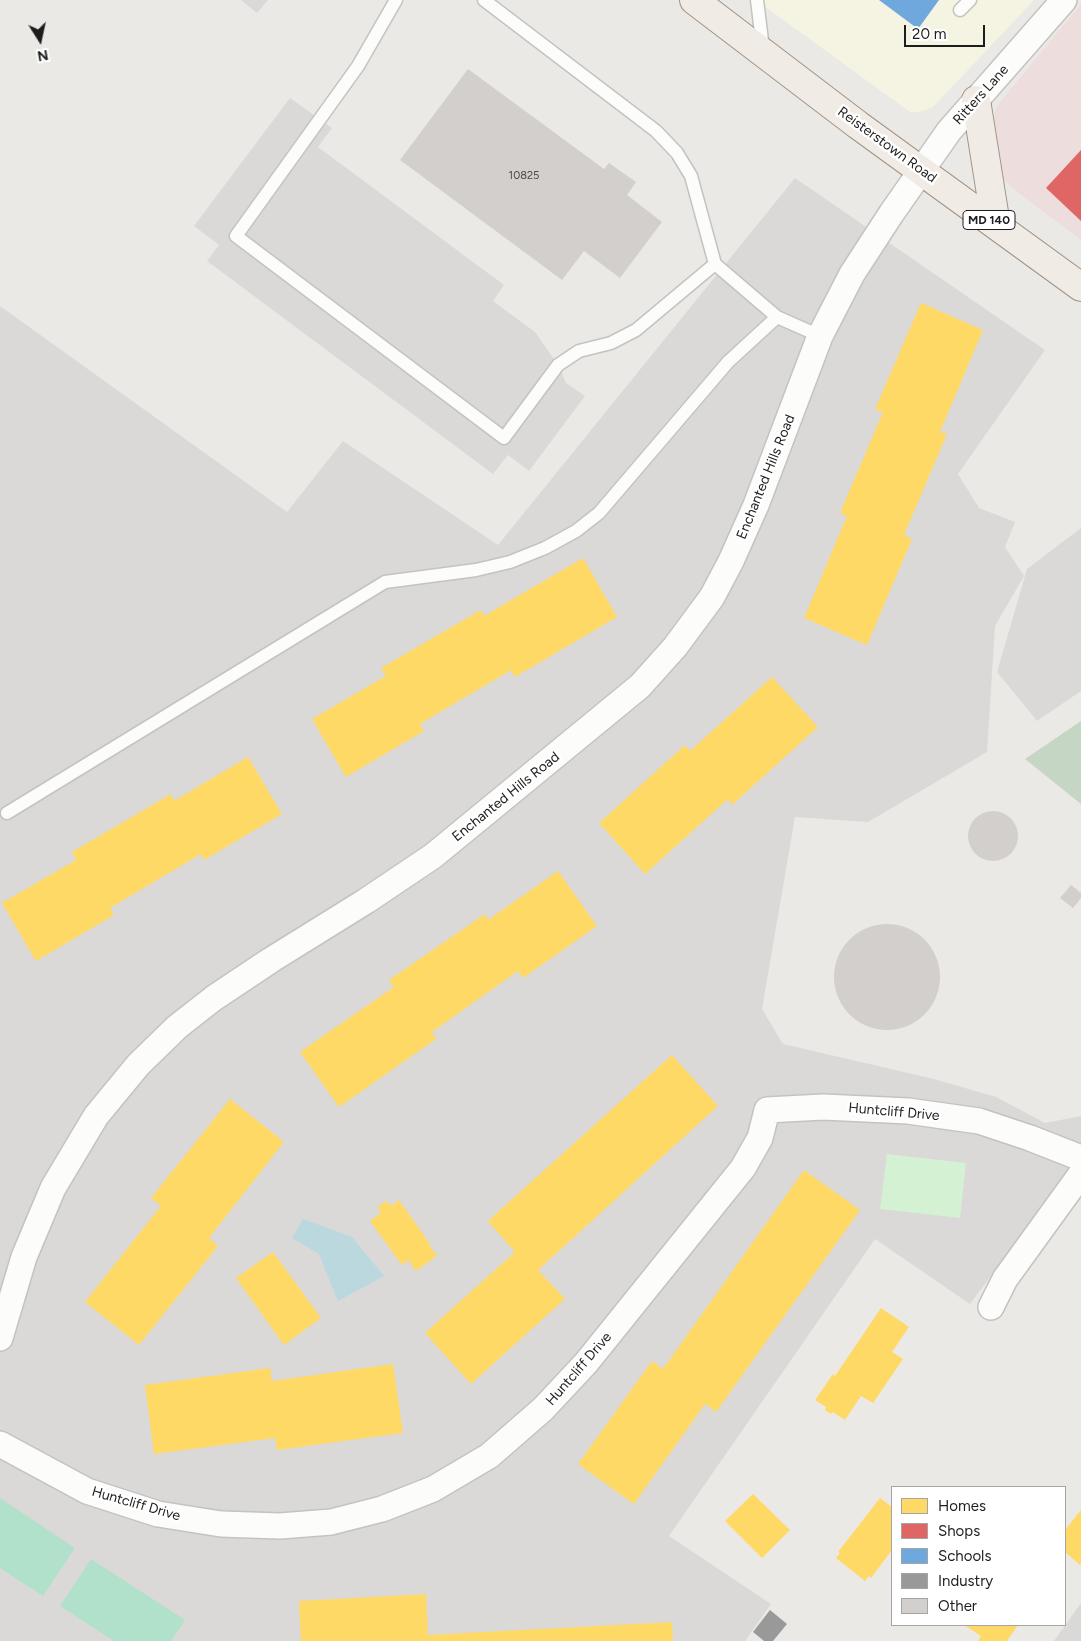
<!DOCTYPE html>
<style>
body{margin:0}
#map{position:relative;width:1081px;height:1641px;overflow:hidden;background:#ebe9e6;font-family:Figtree,sans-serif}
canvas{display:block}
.legend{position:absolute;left:891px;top:1486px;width:175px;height:140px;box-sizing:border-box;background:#fff;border:1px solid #a5a5a5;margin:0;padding:6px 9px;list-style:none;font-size:15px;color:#1d1d1d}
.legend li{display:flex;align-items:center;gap:10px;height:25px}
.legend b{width:25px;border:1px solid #a5a5a5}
.north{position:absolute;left:15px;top:15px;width:50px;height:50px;-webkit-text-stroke:4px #fff;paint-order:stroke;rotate:170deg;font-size:14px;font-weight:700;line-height:20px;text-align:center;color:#1d1d1d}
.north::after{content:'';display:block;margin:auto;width:18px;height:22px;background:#1d1d1d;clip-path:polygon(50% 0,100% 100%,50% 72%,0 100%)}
.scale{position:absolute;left:904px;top:25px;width:81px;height:22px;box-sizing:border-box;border:2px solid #1d1d1d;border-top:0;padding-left:6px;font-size:15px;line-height:18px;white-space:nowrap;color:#1d1d1d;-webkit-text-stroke:4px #fff;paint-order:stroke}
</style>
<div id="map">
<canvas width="1081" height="1641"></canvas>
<ul class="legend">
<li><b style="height:14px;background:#ffd966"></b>Homes</li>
<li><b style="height:14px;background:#e06666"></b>Shops</li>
<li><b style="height:14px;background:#6fa8dc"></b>Schools</li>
<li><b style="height:14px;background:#999"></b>Industry</li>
<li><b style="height:14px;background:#d2cfcd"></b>Other</li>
</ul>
<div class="north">N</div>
<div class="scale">20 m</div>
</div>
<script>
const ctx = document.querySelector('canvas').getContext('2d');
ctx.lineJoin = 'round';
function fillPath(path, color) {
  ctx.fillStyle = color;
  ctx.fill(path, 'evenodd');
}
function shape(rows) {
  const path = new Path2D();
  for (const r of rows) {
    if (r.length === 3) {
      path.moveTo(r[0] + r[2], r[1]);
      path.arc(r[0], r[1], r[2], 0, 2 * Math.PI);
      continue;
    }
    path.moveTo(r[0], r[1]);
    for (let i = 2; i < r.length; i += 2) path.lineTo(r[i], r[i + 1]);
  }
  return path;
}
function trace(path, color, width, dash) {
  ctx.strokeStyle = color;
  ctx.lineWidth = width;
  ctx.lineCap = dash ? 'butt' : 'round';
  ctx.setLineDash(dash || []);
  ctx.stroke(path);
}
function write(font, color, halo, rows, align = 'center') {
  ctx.font = font + ' Figtree,sans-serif';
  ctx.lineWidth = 5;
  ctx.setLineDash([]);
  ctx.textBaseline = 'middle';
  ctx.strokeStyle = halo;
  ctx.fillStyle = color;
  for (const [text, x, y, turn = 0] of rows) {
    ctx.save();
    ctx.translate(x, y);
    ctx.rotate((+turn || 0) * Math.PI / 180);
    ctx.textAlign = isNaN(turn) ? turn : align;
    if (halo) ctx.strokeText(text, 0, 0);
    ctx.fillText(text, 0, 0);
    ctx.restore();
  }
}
fillPath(shape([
 [241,0,268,0,257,13],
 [290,98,332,128,318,147,504,285,493,301,535,332,558,365,566,383,585,396,529,471,508,455,493,474,207,261,219,245,194,226],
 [795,178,1045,350,958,474,979,508,1015,522,1005,547,1024,576,995,626,987,752,868,822,795,817,762,1009,783,1044,934,1079,996,1097,1045,1123,1081,1116,1081,1156,970,1304,875,1239,669,1536,771,1604,745,1641,0,1641,0,306,287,512,343,441,498,545],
 [1081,528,1081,691,1037,721,997,672,1027,569],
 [1081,1603,1081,1641,1054,1641]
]), '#dad9d7');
fillPath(shape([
 [1081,4,1081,240,1012,188,999,174,992,134,996,107]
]), '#eddddc');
fillPath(shape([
 [756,0,1034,0,933,107,920,112,910,112]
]), '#f5f3e1');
fillPath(shape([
 [1081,721,1081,804,1025,759]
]), '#c5d6c4');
fillPath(shape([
 [887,1154,966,1163,960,1218,880,1209]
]), '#d4f1d3');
fillPath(shape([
 [0,1498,75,1548,43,1596,0,1568],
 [91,1559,185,1620,171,1641,114,1641,60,1606]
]), '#b2e1cb');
fillPath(shape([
 [303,1219,352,1237,384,1276,338,1301,319,1254,292,1238]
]), '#bad8de');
fillPath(shape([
 [921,303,983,330,940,432,947,434,904,535,912,539,867,645,804,618,847,516,840,513,883,412,875,409],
 [583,558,617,617,515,677,511,670,420,724,424,731,346,777,312,719,386,676,381,668,481,610,484,616],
 [772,677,818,727,732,805,728,799,645,874,599,823,685,745,690,751],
 [248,757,282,814,204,860,201,854,110,908,114,915,36,961,2,903,76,860,72,852,171,794,174,801],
 [558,871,597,926,523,978,518,971,432,1032,436,1039,339,1107,300,1052,394,987,389,980,485,914,488,920],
 [672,1055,718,1106,538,1270,565,1299,471,1384,425,1333,515,1252,488,1221],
 [230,1099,284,1142,209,1238,218,1246,139,1345,85,1302,161,1206,151,1198],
 [804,1170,860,1210,716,1412,705,1404,634,1504,578,1464,652,1361,663,1369],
 [399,1200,430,1244,429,1245,437,1256,416,1271,408,1260,402,1265,370,1221,381,1213,377,1207,387,1201,391,1206],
 [273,1252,321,1318,284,1345,236,1278],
 [881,1308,909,1327,892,1352,903,1359,873,1403,861,1396,845,1420,833,1412,831,1414,825,1410,826,1407,815,1400,833,1374,835,1376],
 [393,1364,403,1433,277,1450,275,1438,154,1454,145,1385,270,1368,272,1381],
 [753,1494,790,1530,762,1558,725,1521],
 [880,1498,892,1507,892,1550,871,1578,869,1576,865,1581,836,1558,840,1553,838,1552],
 [1081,1510,1081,1563,1080,1565,1065,1552,1065,1530],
 [426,1594,428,1635,672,1622,673,1641,301,1641,299,1601],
 [964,1625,1018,1625,1007,1641,978,1641,981,1636]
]), '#ffd966');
fillPath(shape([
 [1081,150,1081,221,1046,188]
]), '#e06666');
fillPath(shape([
 [879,0,939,0,918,29]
]), '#6fa8dc');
fillPath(shape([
 [770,1610,787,1624,773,1641,764,1641,753,1632]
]), '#999');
fillPath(shape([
 [468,69,604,169,609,163,636,182,627,195,662,222,620,278,584,251,562,280,400,160],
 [993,836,25],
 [1071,885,1081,893,1081,898,1073,908,1060,898],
 [887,977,53]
]), '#d2cfcd');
const service = shape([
 [396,0,358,66,236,236,504,438,558,365,579,351,611,343,636,330,715,264],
 [484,0,656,131,677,153,691,176,715,264,777,317,820,336],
 [757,0,763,49],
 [960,10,970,0],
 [7,813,385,582,476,570,510,562,545,548,576,531,599,513,728,362,777,317]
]);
const minor = shape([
 [991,1307,1005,1279,1081,1174],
 [0,1338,24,1257,53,1188,96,1116,138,1065,177,1027,214,998,271,960,366,901,433,856,640,686,675,647,712,597,731,561,756,505,820,336,852,274,891,214,949,131,1064,0],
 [0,1444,87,1491,158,1514,221,1524,280,1526,331,1522,382,1509,433,1489,489,1456,543,1409,586,1363,743,1168,760,1138,767,1110,823,1107,908,1111,979,1121,1030,1138,1081,1158]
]);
const primary = shape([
 [694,0,858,125,1081,287],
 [976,100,996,225]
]);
trace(service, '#c4c3c2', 15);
trace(minor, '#c4c3c2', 28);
trace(primary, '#a09584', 30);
trace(service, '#fcfcfb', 12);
trace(minor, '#fcfcfb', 25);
trace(primary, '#f0ebe4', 28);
write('11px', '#4a4a49', null, [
 ["10825",524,176]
]);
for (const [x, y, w] of [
 [989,220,52]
]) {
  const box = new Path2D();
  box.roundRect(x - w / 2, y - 9.5, w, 19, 4);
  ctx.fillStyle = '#fff';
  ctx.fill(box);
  trace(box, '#1d1d1d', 1);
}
write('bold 12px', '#1d1d1d', null, [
 ["MD 140",989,220]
]);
write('14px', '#1d1d1d', '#fff', [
 ["Ritters Lane",981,95,-48],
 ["Reisterstown Road",887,145,36],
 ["Enchanted Hills Road",766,477,-68],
 ["Enchanted Hills Road",506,797,-39],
 ["Huntcliff Drive",894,1112,5],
 ["Huntcliff Drive",579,1369,-49],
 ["Huntcliff Drive",136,1504,16]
]);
</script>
